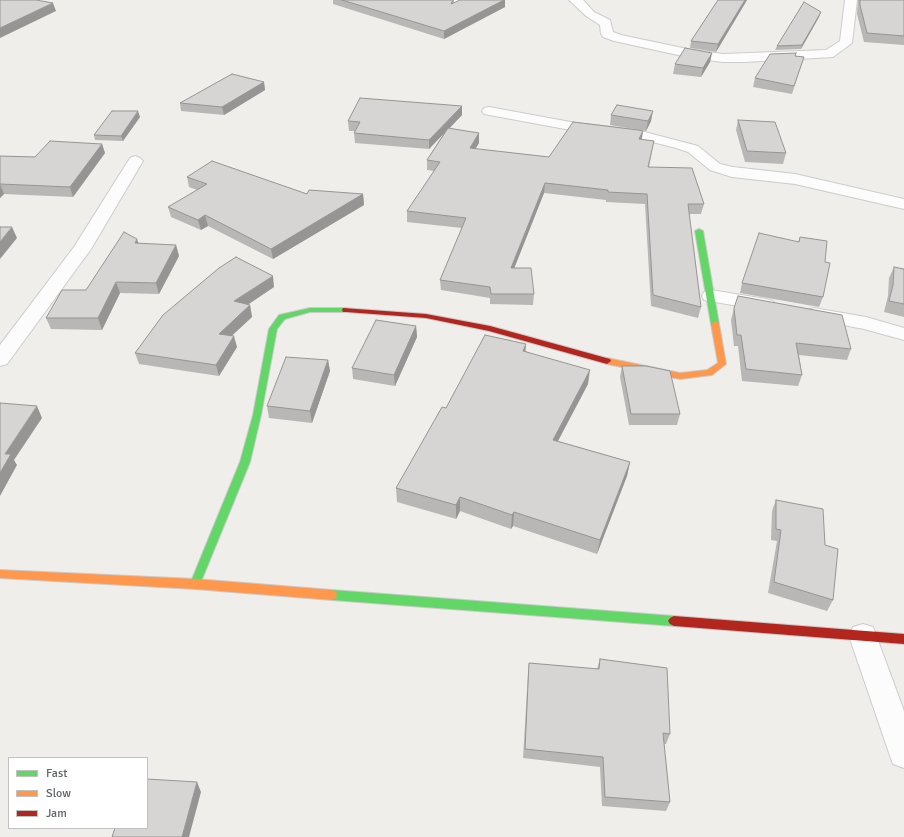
<!DOCTYPE html>
<style>
body{margin:0}
#map{position:relative;width:904px;height:837px;overflow:hidden;background:#efeeea;font-family:Signika,sans-serif}
canvas{display:block}
.legend{position:absolute;left:8px;top:757px;width:140px;height:72px;box-sizing:border-box;background:#fff;border:1px solid #bfc1c3;margin:0;padding:5px 7px;list-style:none;font-size:12px;color:#5f6368}
.legend li{display:flex;align-items:center;gap:8px;height:20px}
.legend b{width:20px;border:1px solid #bfc1c3}
</style>
<div id="map">
<canvas width="904" height="837"></canvas>
<ul class="legend">
<li><b style="height:5px;background:#63d668"></b>Fast</li>
<li><b style="height:5px;background:#ff974d"></b>Slow</li>
<li><b style="height:5px;background:#b3261e"></b>Jam</li>
</ul>
</div>
<script>
const ctx = document.querySelector('canvas').getContext('2d');
ctx.lineJoin = 'round';
function shape(rows) {
  const path = new Path2D();
  for (const r of rows) {
    path.moveTo(r[0], r[1]);
    for (let i = 2; i < r.length; i += 2) path.lineTo(r[i], r[i + 1]);
  }
  return path;
}
function trace(path, color, width, dash) {
  ctx.strokeStyle = color;
  ctx.lineWidth = width;
  ctx.lineCap = dash ? 'butt' : 'round';
  ctx.setLineDash(dash || []);
  ctx.stroke(path);
}
function fillPath(path, color) {
  ctx.fillStyle = color;
  ctx.fill(path, 'evenodd');
}
const street = shape([
 [405,0,475,0,473,2,469,3,446,6,411,3,407,2,405,0],
 [569,0,583,0,585,2,594,12,610,20,613,32,621,35,692,50,723,54,826,50,840,41,845,0,857,0,852,43,833,57,745,62,723,62,692,58,614,41,603,37,601,34,600,25,586,16,569,0],
 [489,107,576,123,637,130,698,146,720,164,733,167,795,174,904,199,904,209,795,184,732,177,710,170,688,152,676,148,637,138,576,131,484,114,482,111,484,108,489,107],
 [135,156,140,158,143,161,91,249,7,364,0,366,0,345,74,247,130,158,135,156],
 [711,290,766,299,773,301,776,305,773,309,766,311,704,300,702,296,704,292,711,290],
 [814,308,866,317,904,328,904,340,864,329,807,318,804,314,807,310,814,308],
 [863,624,873,627,904,711,904,768,893,764,889,753,849,636,853,627,863,624]
]);
const fast = shape([
 [699,229,703,231,719,324,715,327,711,324,695,231,699,229],
 [310,308,346,308,350,310,346,312,310,312,285,319,277,329,261,415,250,462,200,584,199,587,195,589,191,587,190,584,240,462,253,415,269,329,279,315,310,308],
 [332,590,674,616,678,618,680,621,678,624,674,626,332,600,328,598,327,595,328,592,332,590]
]);
const slow = shape([
 [715,321,719,324,726,364,712,375,680,379,607,364,603,361,607,358,680,373,707,370,718,363,711,324,715,321],
 [0,570,195,579,332,590,336,592,337,595,336,598,332,600,195,589,0,578,0,570]
]);
const jam = shape([
 [343,308,426,314,490,326,610,359,611,361,607,364,489,331,426,318,346,312,343,312,342,310,343,308],
 [674,616,904,634,904,644,674,626,670,624,668,621,670,618,674,616]
]);
trace(street, '#cbcccc', 2);
trace(fast, '#cacacb', 2);
trace(slow, '#cacacb', 2);
trace(jam, '#cacacb', 2);
fillPath(street, '#fdfcfc');
fillPath(fast, '#63d668');
fillPath(slow, '#ff974d');
fillPath(jam, '#b3261e');
fillPath(shape([
 [333,0,454,0,454,3,460,0,505,0,505,7,444,39,333,4],
 [747,0,716,52,690,48,691,41],
 [858,0,904,0,904,45,864,42,857,14],
 [821,12,819,17,801,49,775,50,777,46],
 [712,53,710,62,701,77,673,74,675,64],
 [796,56,804,57,792,94,753,87,755,78],
 [264,82,265,90,224,115,181,111,180,103],
 [462,106,462,115,449,129,479,133,479,143,475,149,549,157,643,131,642,139,652,151,649,167,704,204,701,214,689,214,701,307,698,318,651,306,645,204,606,202,606,200,544,193,514,268,534,294,533,305,490,304,490,298,441,290,440,280,462,228,407,222,407,211,434,171,427,170,427,160,444,133,429,149,355,143,354,133,355,131,349,131,348,121],
 [611,115,651,121,646,131,610,125],
 [140,117,123,141,95,140,94,135],
 [738,120,786,153,783,164,745,162,736,130],
 [102,144,105,153,73,197,4,194,0,198,0,156,35,157],
 [187,177,307,194,363,194,364,205,273,259,208,226,201,230,171,217,168,207,197,190,189,187],
 [800,237,823,297,819,307,740,293,742,283,798,242],
 [139,244,176,245,179,256,159,294,120,293,102,330,51,329,46,318,86,290],
 [894,267,904,269,904,317,884,312,888,296,889,278],
 [274,287,247,305,250,305,252,317,232,335,237,347,219,376,139,364,135,353],
 [734,308,851,349,847,360,799,355,802,375,798,386,742,381,738,346,734,346,731,320],
 [416,326,417,337,395,386,353,379,352,368],
 [526,351,588,384,558,441,630,462,627,476,597,554,513,526,511,529,460,511,456,519,397,502,396,488,446,408],
 [328,360,330,371,312,423,269,418,267,406],
 [622,366,680,414,677,425,629,425,620,377],
 [776,500,825,545,833,600,827,611,768,593,777,541,771,540,772,511],
 [600,659,670,734,666,744,664,744,670,802,666,811,602,806,600,767,523,758,528,673,529,663,597,669]
]), '#b8b7b5');
fillPath(shape([
 [504,0,505,0,505,7,444,39,444,31],
 [745,0,747,0,716,52,718,44],
 [53,3,56,11,0,38,0,28],
 [821,12,819,17,801,49,802,45],
 [712,53,710,62,701,77,703,68],
 [264,82,265,90,224,115,222,107],
 [462,106,462,115,429,149,429,140],
 [138,111,140,117,123,141,121,136],
 [653,111,651,121,646,131,648,121],
 [643,131,641,141,639,139],
 [479,133,479,143,470,158,470,148],
 [102,144,105,153,73,197,70,187],
 [545,183,544,193,510,279,511,268],
 [0,184,4,194,0,198],
 [363,194,364,205,273,259,271,249],
 [205,215,208,226,201,230,198,220],
 [12,227,17,238,0,259,0,242],
 [137,239,141,250,135,243],
 [176,245,179,256,159,294,156,283],
 [273,276,274,287,237,312,234,301],
 [116,282,120,293,102,330,98,318],
 [250,305,252,317,222,345,219,334],
 [416,326,417,337,395,386,394,375],
 [234,336,237,347,219,376,216,365],
 [526,344,525,358,523,351],
 [328,360,330,371,312,423,310,411],
 [590,370,588,384,551,454,553,440],
 [37,406,42,418,14,460,17,465,0,496,0,473,5,454],
 [630,462,627,476,597,554,600,540],
 [460,497,460,511,456,519,456,505],
 [514,512,513,526,511,529,512,515],
 [197,782,201,792,189,837,182,837]
]), '#969594');
const building = shape([
 [0,0,36,0,53,3,0,28,0,0],
 [342,0,453,0,451,4,460,0,504,0,444,31,342,0],
 [718,0,745,0,718,44,691,41,718,0],
 [860,0,904,0,904,36,867,33,860,5,860,0],
 [804,2,821,12,802,45,777,46,804,2],
 [685,48,712,53,703,68,675,64,685,48],
 [796,53,795,56,804,57,794,86,755,78,770,54,796,53],
 [232,74,264,82,222,107,180,103,232,74],
 [360,98,462,106,429,140,354,133,360,122,348,121,360,98],
 [617,105,653,111,648,121,611,115,617,105],
 [112,111,138,111,121,136,94,135,112,111],
 [738,120,775,122,786,153,747,151,738,120],
 [573,122,638,130,643,131,639,139,654,141,648,167,692,168,704,204,688,204,701,307,653,295,647,194,608,192,608,190,545,183,511,268,531,268,534,294,491,294,490,287,440,280,466,218,407,211,440,162,427,160,448,128,479,133,470,148,549,157,573,122],
 [50,141,102,144,70,187,0,184,0,156,35,157,50,141],
 [212,161,307,194,309,190,363,194,271,249,205,215,198,220,168,207,207,184,187,177,212,161],
 [0,227,12,227,0,242,0,227],
 [124,232,137,239,135,243,176,245,156,283,116,282,98,318,46,318,62,290,86,290,124,232],
 [759,233,799,242,800,237,827,241,825,262,830,263,823,297,742,283,759,233],
 [236,257,273,276,234,301,250,305,219,334,234,336,216,365,135,353,163,315,219,268,236,257],
 [894,267,904,269,904,304,889,301,893,285,894,267],
 [738,296,842,315,851,349,796,343,802,375,746,369,741,335,737,335,734,308,738,296],
 [376,320,416,326,394,375,352,368,376,320],
 [485,335,526,344,523,351,590,370,553,440,630,462,600,540,514,512,512,515,460,497,456,505,396,488,442,407,446,408,485,335],
 [286,357,328,360,310,411,267,406,286,357],
 [622,366,646,366,670,371,680,414,631,414,622,366],
 [0,403,37,406,5,454,11,454,0,473,0,403],
 [776,500,823,509,825,545,838,549,833,600,774,582,781,530,776,529,776,500],
 [600,659,667,668,670,734,663,733,670,802,605,797,603,757,525,749,529,663,599,669,600,659],
 [147,779,197,782,182,837,112,837,115,828,147,828,147,779]
]);
fillPath(building, '#d6d5d3');
trace(building, '#969594', 1);
</script>
